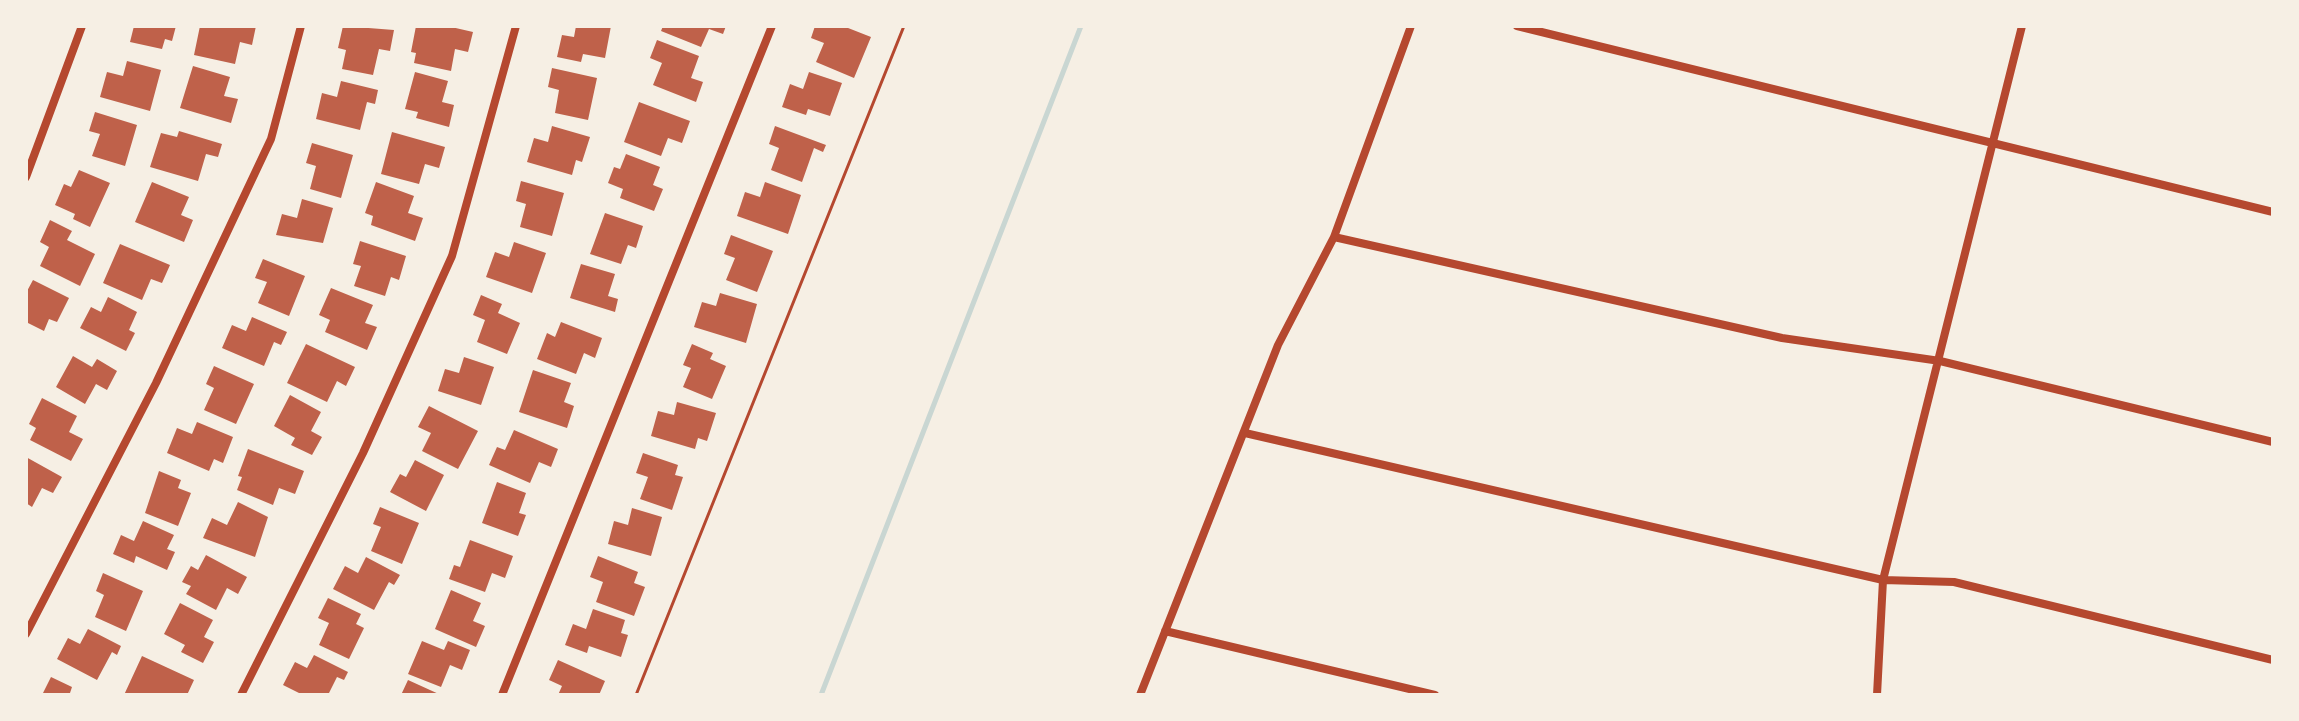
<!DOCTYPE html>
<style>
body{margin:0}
#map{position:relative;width:2299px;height:721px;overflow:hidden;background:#f6efe4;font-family:"Roboto Condensed",sans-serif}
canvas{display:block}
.frame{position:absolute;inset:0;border:28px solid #f6efe4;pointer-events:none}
</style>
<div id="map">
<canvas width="2299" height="721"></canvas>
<div class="frame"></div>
</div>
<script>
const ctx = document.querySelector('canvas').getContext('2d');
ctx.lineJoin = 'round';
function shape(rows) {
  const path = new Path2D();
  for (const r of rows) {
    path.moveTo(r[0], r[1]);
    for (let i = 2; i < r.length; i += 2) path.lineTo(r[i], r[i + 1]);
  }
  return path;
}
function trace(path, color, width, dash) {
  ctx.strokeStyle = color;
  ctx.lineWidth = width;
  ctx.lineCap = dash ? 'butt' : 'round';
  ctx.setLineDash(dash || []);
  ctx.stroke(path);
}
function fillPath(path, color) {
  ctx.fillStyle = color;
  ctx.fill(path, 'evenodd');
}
trace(shape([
 [821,695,1081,26]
]), '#c9d6d2', 5);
fillPath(shape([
 [134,26,176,26,172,41,165,39,162,49,130,42],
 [200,26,256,26,252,45,240,42,235,64,194,55],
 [343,26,394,30,390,51,379,49,373,75,342,69,346,50,338,48],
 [416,26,447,26,473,32,468,52,455,49,451,71,414,63,416,53,411,52],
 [576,26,611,26,605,58,583,54,581,62,557,57,562,35,574,37],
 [663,26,726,26,723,34,709,29,701,47,661,31],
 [815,26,843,26,871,37,854,78,816,62,824,43,811,38],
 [657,40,699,56,691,78,703,82,696,102,653,85,662,63,650,58],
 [127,61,161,70,150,111,100,97,107,72,123,76],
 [193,66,230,77,224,96,238,99,231,123,180,108],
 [552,68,597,78,588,120,555,113,559,90,548,87],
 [415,72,448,81,442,102,454,105,449,127,416,118,418,112,405,109],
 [809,72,842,83,830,116,808,109,806,115,782,107,790,84,803,89],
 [341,81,378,90,375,104,367,102,360,130,316,119,322,93,337,97],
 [639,102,690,121,682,143,668,138,661,156,624,142],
 [95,112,137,125,125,166,92,156,100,134,89,131],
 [552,126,590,137,582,162,576,160,572,175,527,162,534,138,548,142],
 [775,126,826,145,823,152,814,148,802,182,771,170,779,148,769,144],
 [179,131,222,144,218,157,206,154,198,181,150,167,161,133,177,137],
 [392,132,445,147,439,168,425,164,419,184,381,174],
 [312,143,353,155,341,198,310,189,316,166,306,163],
 [626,154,660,167,653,185,663,189,654,211,620,198,623,189,608,183,614,167,620,169],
 [79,170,110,183,90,227,73,219,75,214,55,205,64,184,71,187],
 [521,181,564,193,552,236,520,227,526,204,516,201],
 [152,182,189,197,181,215,193,220,184,242,135,222],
 [376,182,414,196,408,213,423,218,415,241,371,225,373,216,365,213],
 [765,182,801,195,788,234,737,216,745,192,760,197],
 [302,199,333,208,323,243,276,235,282,214,297,218],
 [605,213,643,226,636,248,628,245,621,264,590,254],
 [50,220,72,231,67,240,95,254,80,286,40,266,49,247,40,242],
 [731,235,773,251,757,292,726,280,735,258,724,254],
 [360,241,406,256,399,280,391,277,385,296,354,286,361,266,353,264],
 [514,242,546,253,532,293,486,277,495,252,509,257],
 [120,244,170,265,162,283,151,279,142,300,103,283],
 [263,259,305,276,289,316,258,303,267,282,255,278],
 [581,264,615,274,608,296,618,299,615,312,570,298],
 [33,280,69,298,57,322,49,319,44,331,26,322,26,293],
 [331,288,373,305,365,323,377,327,367,350,325,332,330,320,319,315],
 [720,293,757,304,746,343,694,327,702,302,716,306],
 [481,295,502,304,498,313,520,323,507,354,477,342,485,320,473,315],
 [108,297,137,312,129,330,135,333,126,351,80,328,91,307,101,312],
 [252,317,287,332,281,345,274,342,264,366,222,348,232,325,246,331],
 [561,322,602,338,595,358,584,353,576,374,537,359,547,333,555,337],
 [306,344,355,367,346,386,337,381,327,402,287,383],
 [692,344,713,353,710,359,726,366,712,399,683,387,691,368,683,365],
 [73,356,92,367,97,359,117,371,107,390,96,384,85,404,56,387],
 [464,357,494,367,481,405,438,391,445,369,459,373],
 [214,366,254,384,236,424,204,410,214,388,206,384],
 [533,370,571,383,564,402,574,406,567,428,519,412],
 [290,395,321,412,311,431,322,437,312,455,291,445,295,438,274,426],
 [42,398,77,416,69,432,83,439,71,461,30,440,36,428,29,424],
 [677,402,716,413,707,441,698,438,695,449,651,436,658,411,674,415],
 [429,406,478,431,458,469,422,451,431,433,418,427],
 [197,422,233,437,223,463,214,459,209,471,167,453,177,428,192,434],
 [514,430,558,449,551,467,539,462,530,483,489,465,497,447,505,450],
 [248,449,304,471,295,494,279,488,273,505,237,490,242,477,238,476],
 [643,453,678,465,675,475,683,477,672,510,640,499,648,477,636,473],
 [26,457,62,477,53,493,42,488,32,507,26,503],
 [415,460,444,475,426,511,390,492,400,474,406,477],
 [159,471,181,480,178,488,191,493,178,526,145,513],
 [497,482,526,493,519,513,526,515,518,536,482,523],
 [238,502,268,517,255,557,203,538,212,518,227,525],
 [380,507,419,523,402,564,371,551,381,527,373,524],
 [632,508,662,517,651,556,608,544,614,521,628,525],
 [143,521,174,535,167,549,175,552,167,570,136,556,134,563,113,554,121,535,134,541],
 [470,540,513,556,505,578,492,573,485,592,449,579,454,565,460,567],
 [206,555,247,577,238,594,227,588,216,610,186,594,191,586,182,582,191,566,198,570],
 [598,556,638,572,634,583,645,587,634,616,596,602,603,582,590,577],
 [366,557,400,575,394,585,389,582,374,610,333,589,345,566,358,573],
 [103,573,143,591,126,631,95,617,104,595,96,591],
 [451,590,481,603,473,621,485,626,476,647,435,629],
 [328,598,361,614,356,624,364,628,349,659,319,645,329,623,318,618],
 [180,603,213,620,204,637,214,642,203,663,181,652,185,645,164,634],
 [593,609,625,620,621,633,628,635,621,657,589,646,587,653,565,645,573,624,586,629],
 [88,629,121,646,117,655,112,652,97,680,57,659,68,638,80,644],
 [422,641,444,650,448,641,470,650,462,670,450,665,441,687,408,674],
 [314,655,348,672,344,680,337,677,328,695,303,695,283,685,295,662,307,668],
 [142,656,194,680,187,695,124,695],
 [558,660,605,681,599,695,558,695,562,686,549,680],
 [51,677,72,687,70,693,74,695,42,695],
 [408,680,441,695,401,695]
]), '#bf614a');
trace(shape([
 [636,695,904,26]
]), '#b5482f', 3);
trace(shape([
 [1517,26,2273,212],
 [26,177,82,26],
 [1334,237,1782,338,1940,361,2273,442],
 [1245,433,1883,580,1954,582,2273,660],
 [1165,631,1435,695],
 [26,634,156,383,271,139,301,26],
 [241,695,363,453,452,256,516,26],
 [502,695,772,26],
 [1140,695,1278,345,1334,237,1411,26],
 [1877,695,1883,580,2022,26]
]), '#b5482f', 8);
</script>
